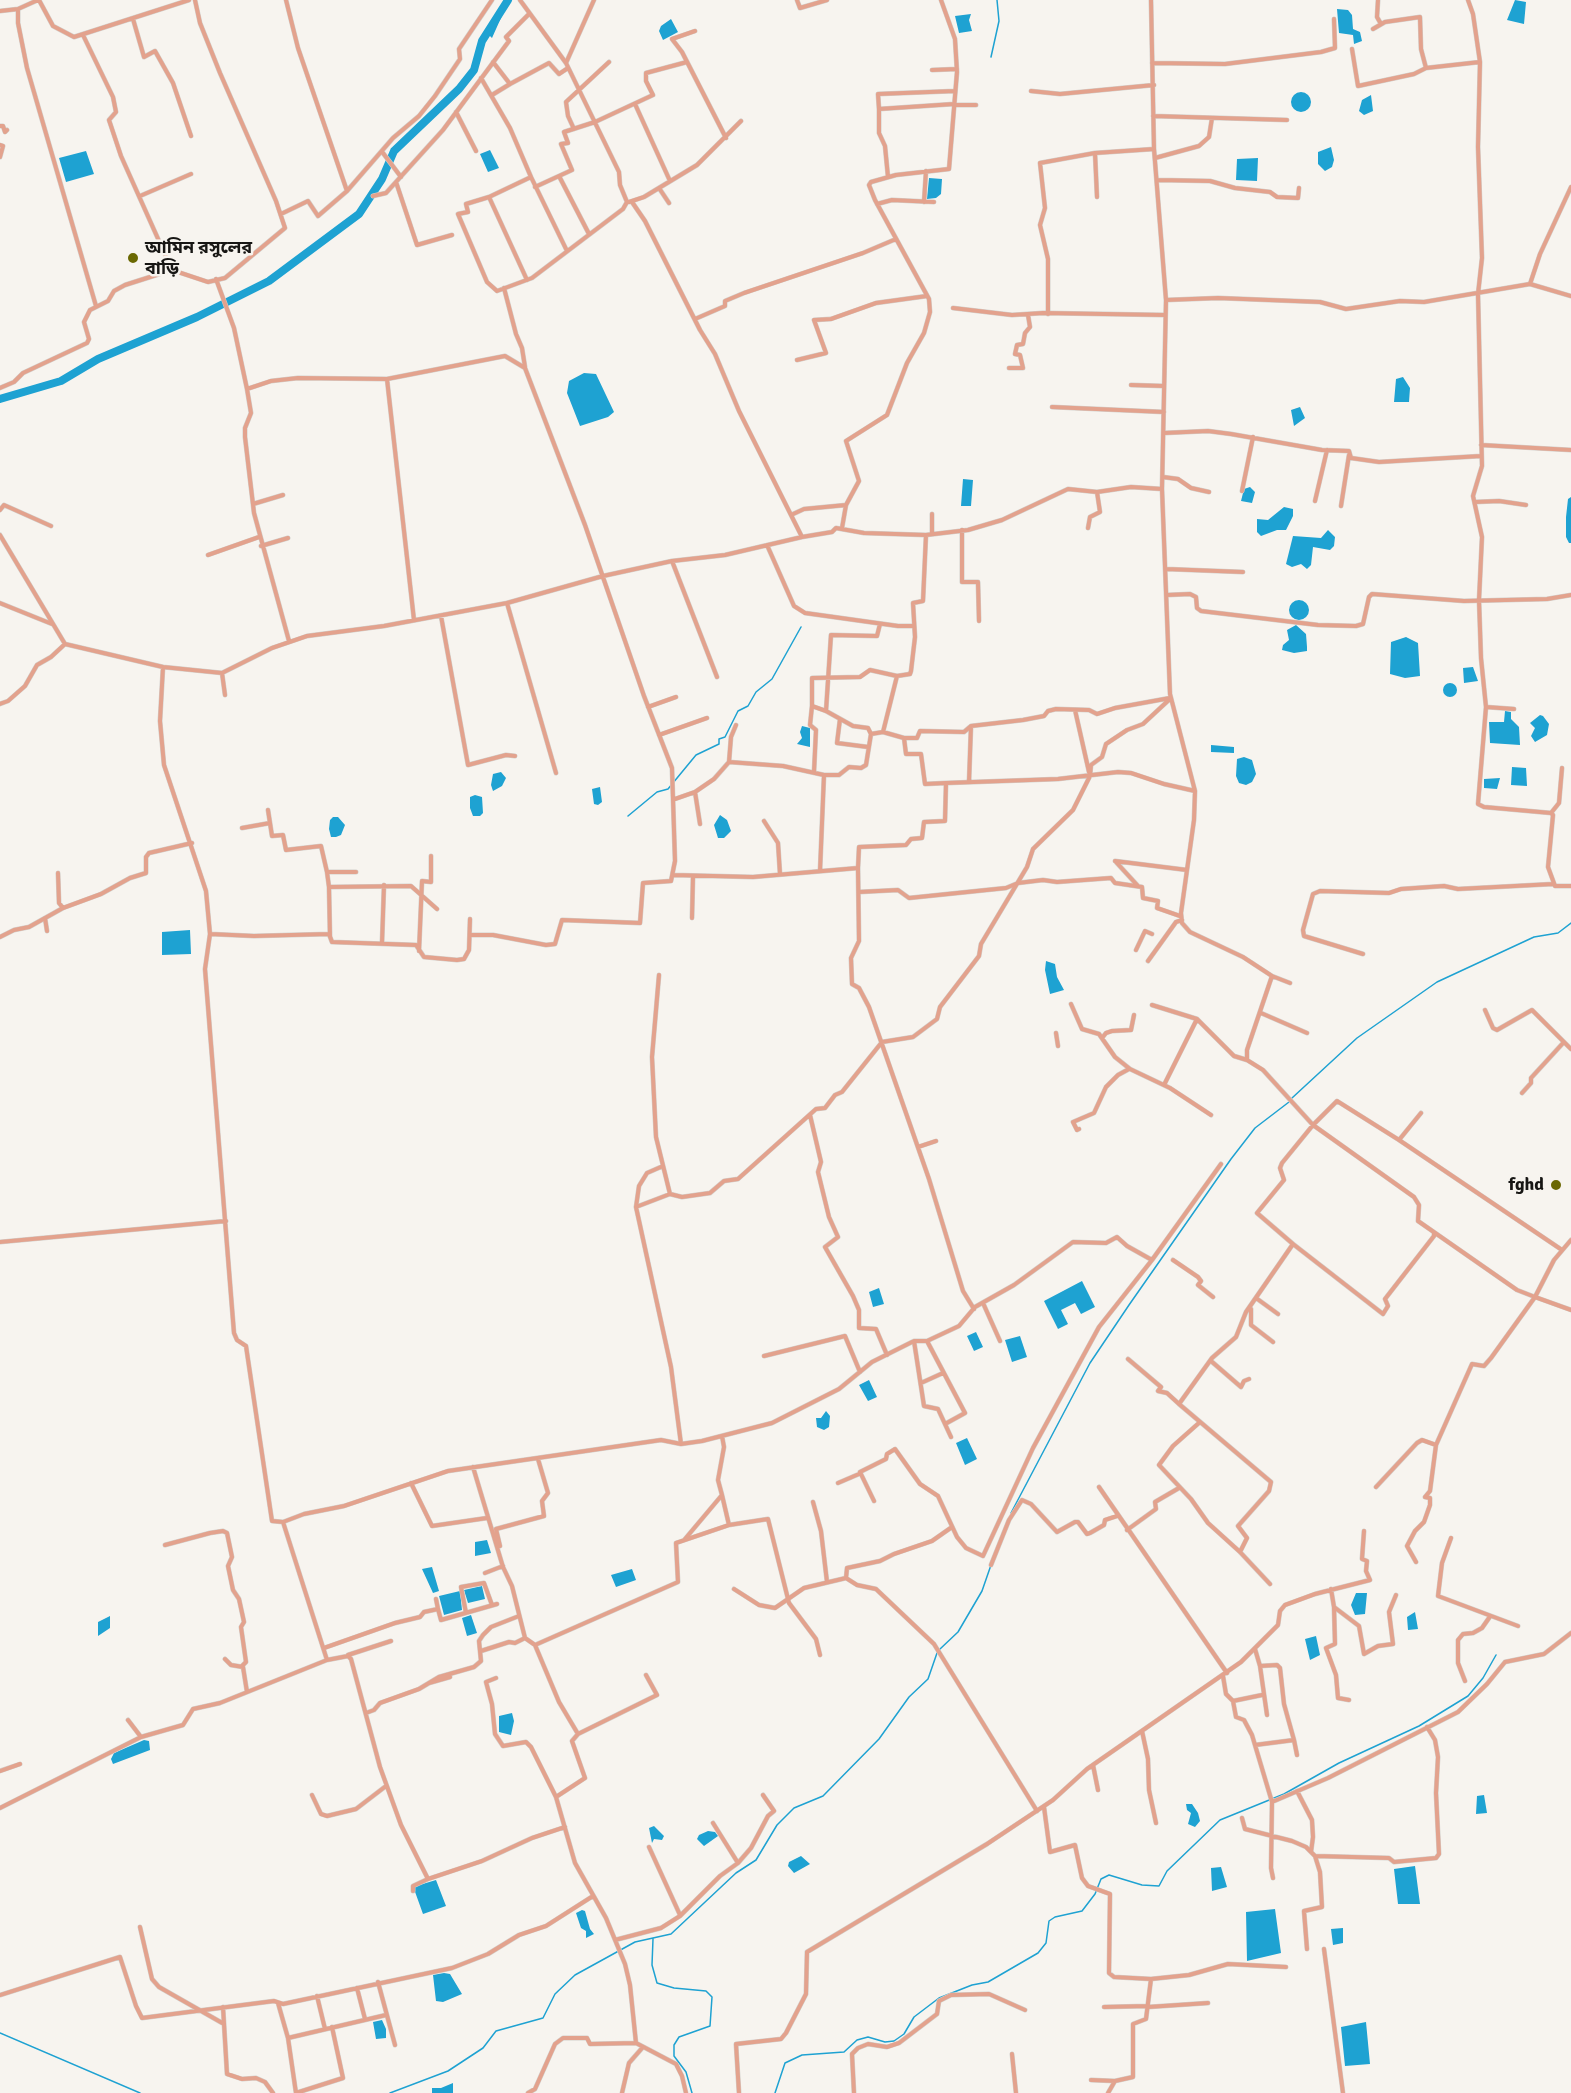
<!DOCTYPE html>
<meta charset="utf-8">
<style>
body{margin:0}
canvas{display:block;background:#f7f4ef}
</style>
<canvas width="1571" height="2093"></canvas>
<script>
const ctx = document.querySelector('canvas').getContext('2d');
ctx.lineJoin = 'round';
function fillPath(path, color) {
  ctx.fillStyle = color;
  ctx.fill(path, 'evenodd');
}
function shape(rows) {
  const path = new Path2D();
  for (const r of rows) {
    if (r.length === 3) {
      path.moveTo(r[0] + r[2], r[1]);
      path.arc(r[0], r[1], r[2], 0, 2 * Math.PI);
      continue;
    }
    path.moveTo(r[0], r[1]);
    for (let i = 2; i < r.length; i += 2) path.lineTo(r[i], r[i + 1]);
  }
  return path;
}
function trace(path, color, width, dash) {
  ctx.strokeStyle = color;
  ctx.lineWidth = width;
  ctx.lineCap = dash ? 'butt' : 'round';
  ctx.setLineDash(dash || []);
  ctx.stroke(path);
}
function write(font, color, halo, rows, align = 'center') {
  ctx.font = font + ' Signika,"Noto Sans Bengali",sans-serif';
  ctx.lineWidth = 5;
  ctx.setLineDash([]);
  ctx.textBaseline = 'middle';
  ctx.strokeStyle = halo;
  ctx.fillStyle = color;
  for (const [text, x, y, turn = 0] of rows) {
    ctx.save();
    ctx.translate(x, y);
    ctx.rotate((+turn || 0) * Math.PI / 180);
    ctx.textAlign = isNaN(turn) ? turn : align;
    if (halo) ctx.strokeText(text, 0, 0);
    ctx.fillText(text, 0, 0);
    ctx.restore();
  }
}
fillPath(shape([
 [505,0,509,0,492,38,489,35,494,20],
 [1515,0,1526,2,1524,24,1507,20],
 [1337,9,1348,10,1352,15,1353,29,1360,32,1362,41,1354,44,1353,35,1339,33],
 [971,14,969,20,972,31,959,33,955,16],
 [671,19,678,32,663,40,659,31,661,26],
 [1301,102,10],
 [1371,95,1373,111,1364,115,1359,111,1362,100],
 [1331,147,1334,160,1332,167,1325,171,1318,164,1318,152],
 [490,150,499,168,488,172,480,154],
 [86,151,94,174,66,182,59,158],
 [1258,158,1257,181,1236,180,1237,159],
 [929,178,942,179,941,194,936,198,927,199],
 [584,373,596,374,614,412,608,417,580,426,567,393,569,381],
 [1403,377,1410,388,1409,402,1394,402,1396,379],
 [1300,407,1305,418,1294,426,1291,410],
 [963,479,973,480,971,506,961,506],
 [1250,487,1255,492,1252,503,1241,501,1244,489],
 [1571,497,1571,543,1569,543,1566,537,1566,517,1568,499],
 [1284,507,1293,509,1293,516,1286,530,1277,530,1261,536,1257,532,1257,519,1268,520],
 [1328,530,1335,537,1334,546,1330,550,1313,547,1311,565,1307,569,1301,564,1292,567,1286,564,1293,536,1321,538],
 [1299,610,10],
 [1296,625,1306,634,1307,647,1307,651,1294,653,1282,650,1283,645,1289,640,1287,630],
 [1406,637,1418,643,1420,676,1405,678,1390,674,1391,642],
 [1473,667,1478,681,1464,683,1463,668],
 [1450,690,7],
 [1505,711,1511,712,1511,719,1519,727,1520,745,1490,743,1489,722,1504,722],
 [1540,715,1543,716,1549,724,1547,735,1535,742,1531,736,1535,728,1530,723],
 [802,726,810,728,810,747,797,744,802,738,800,732],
 [1211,745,1234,747,1234,753,1211,752],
 [1244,757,1252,760,1256,774,1252,782,1246,785,1239,783,1236,776,1237,759],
 [1512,767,1526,768,1527,786,1511,785],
 [501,772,506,778,502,786,493,791,491,785,493,774],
 [1500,778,1497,789,1484,788,1484,779],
 [600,787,602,802,598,805,594,804,592,789],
 [475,795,482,797,483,813,480,816,473,816,470,808,470,797],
 [720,815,727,820,731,831,724,838,718,838,714,825],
 [333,817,338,817,345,825,341,835,336,837,331,837,329,829,330,820],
 [190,930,191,954,162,955,162,932],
 [1046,961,1055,964,1057,977,1064,990,1050,994,1045,970],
 [1082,1281,1095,1307,1081,1314,1075,1303,1061,1310,1068,1324,1058,1329,1044,1301],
 [879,1288,884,1304,873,1307,869,1292],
 [976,1332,983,1347,974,1351,967,1336],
 [1020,1336,1027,1357,1012,1362,1005,1340],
 [869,1380,877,1397,868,1401,859,1385],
 [826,1411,830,1416,829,1427,824,1430,817,1427,816,1418,821,1418],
 [967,1438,977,1459,965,1465,956,1443],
 [487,1540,491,1553,475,1556,475,1542],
 [432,1567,439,1591,433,1593,422,1569],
 [632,1569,636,1580,616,1587,611,1575],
 [482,1586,485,1599,468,1603,464,1590],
 [460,1591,462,1610,444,1615,439,1596],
 [1356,1593,1367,1593,1365,1614,1355,1615,1351,1605],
 [1415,1612,1418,1629,1408,1630,1407,1617],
 [471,1615,477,1633,467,1636,462,1618],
 [110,1616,110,1628,98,1636,98,1622],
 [1316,1636,1320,1655,1310,1660,1305,1639],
 [512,1713,514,1721,511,1735,499,1732,499,1716],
 [144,1740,149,1741,150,1750,113,1764,111,1759,114,1753],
 [1484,1795,1487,1813,1476,1814,1477,1796],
 [1186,1804,1192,1804,1198,1813,1200,1821,1195,1827,1188,1824,1191,1813,1187,1810],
 [654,1826,664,1836,662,1840,654,1839,652,1843,649,1828],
 [708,1831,715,1832,718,1836,704,1846,697,1839,699,1835],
 [801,1856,810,1864,794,1873,788,1866,789,1862],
 [1415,1866,1420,1904,1398,1904,1394,1869],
 [1221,1867,1227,1887,1212,1891,1211,1868],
 [436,1880,446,1906,423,1914,414,1889,416,1886],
 [1275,1909,1281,1953,1247,1961,1246,1912],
 [582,1910,585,1911,590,1929,594,1934,586,1938,586,1931,581,1928,576,1913],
 [1343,1928,1343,1943,1333,1945,1331,1929],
 [444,1973,450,1974,462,1994,443,2002,436,2001,433,1975],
 [382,2020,386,2029,386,2038,376,2039,373,2022],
 [1366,2022,1370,2064,1345,2066,1341,2027],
 [453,2083,453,2093,432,2093,432,2088,441,2088]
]), '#1ea2d2');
trace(shape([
 [991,57,999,21,997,0],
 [628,816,657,792,668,789,696,755,719,744,719,739,725,737,738,711,748,706,756,692,772,679,801,627],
 [1292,1098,1357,1038,1437,982,1534,937,1558,933,1571,923],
 [1011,1513,1090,1363,1129,1305,1231,1159,1255,1128,1289,1102],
 [940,1649,958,1632,982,1591,991,1565],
 [653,1939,652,1965,657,1983,674,1988,706,1991,712,1997,710,2026,679,2037,674,2045,674,2056,686,2072,692,2093],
 [0,2033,140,2093],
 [390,2093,448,2071,483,2048,496,2031,543,2018,555,1994,575,1975,635,1942,671,1934,736,1873,756,1860,777,1825,794,1808,823,1796,879,1739,909,1697,928,1679,937,1653],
 [775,2093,785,2063,802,2055,844,2052,857,2040,868,2037,885,2042,894,2041,904,2034,914,2017,939,1998,972,1985,988,1982,1038,1953,1046,1943,1049,1921,1055,1917,1082,1911,1095,1894,1101,1879,1109,1875,1142,1885,1159,1886,1167,1871,1220,1820,1284,1794,1339,1763,1419,1726,1468,1696,1483,1678,1496,1655]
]), '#1ea2d2', 1.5);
trace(shape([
 [0,399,61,381,98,359,197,317,269,281,359,214,382,179,394,151,459,89,474,70,482,41,508,0]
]), '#1ea2d2', 8);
const street = shape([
 [38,0,18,9,18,23,27,68,96,306],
 [39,0,53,26,74,37,189,0],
 [286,0,298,48,347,191],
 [520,0,566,63,619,172,620,185,627,202,623,209,532,278,497,291,487,282,458,214,468,212,466,204,489,197,531,177,567,251],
 [797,0,800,8,827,0],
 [1151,0,1154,149,1166,300],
 [1378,0,1377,17,1381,24],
 [1468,0,1473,14,1480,62,1478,147,1482,258,1478,294,1482,466,1473,496,1482,537,1479,600,1481,658,1486,707,1514,709],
 [0,11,18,9],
 [133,19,144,57,155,51,173,83,191,136],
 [1373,29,1385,22,1420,17,1421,49,1426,68],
 [695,31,672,39,682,52,726,138],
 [83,35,113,97,116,112,109,120,121,156,172,270],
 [1352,49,1358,86,1414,74,1426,68,1480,62],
 [566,63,594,0],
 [1152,63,1225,64,1321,52,1335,48,1334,19],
 [932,70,957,69],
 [481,78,510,128,531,177],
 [510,84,549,63,559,74,568,68],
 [1031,91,1060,94,1154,85],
 [492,95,510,84,493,62],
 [635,104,670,181],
 [954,105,976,105],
 [879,109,878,94,955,91],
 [456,112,476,151],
 [1153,116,1287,120],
 [0,126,3,126,5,132,7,130],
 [574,129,568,116,566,102,609,62],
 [0,145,3,146,0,157],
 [383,153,401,177],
 [1095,153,1097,197],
 [1155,158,1199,146,1209,137,1212,118],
 [559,176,589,234],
 [888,177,885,146,879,133,879,109,954,104],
 [1158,180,1210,181,1235,188,1270,192,1277,197,1298,198,1299,188],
 [396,182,417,245,452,235],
 [535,187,572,170,561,144,568,143,564,132,595,122,653,95,646,81,646,73,687,62],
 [659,188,669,203],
 [140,196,191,174],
 [373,196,386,193,443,130,509,41,506,37,529,14],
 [489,197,527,280],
 [629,202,644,197,697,165,741,121],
 [924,202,926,171],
 [877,204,892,200,934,202],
 [281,214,308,201,318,216,347,191,393,138,419,116,435,96,460,59,459,49,492,0],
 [216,279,234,328,247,389,251,413,245,428,245,437,254,513,289,641],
 [1530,284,1540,254,1571,187],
 [504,288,516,334,522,348,525,367],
 [953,308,1012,315,1043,313,1165,315],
 [1048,314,1048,259,1040,225,1045,208,1040,163,1095,153,1154,149],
 [695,319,725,306,725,301,744,293,863,253,896,239],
 [797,360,826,353,814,320,831,319,876,303,927,296],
 [1009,368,1023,368,1020,355,1015,354,1017,345,1023,344,1025,333,1030,327,1028,315],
 [1131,385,1164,386],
 [0,388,14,382,23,373,87,343,89,339,84,322,90,310,108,301,114,291,125,285,172,270,208,282,225,278,285,228,276,201,220,73,200,23,195,0],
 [247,389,271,381,298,378,387,379],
 [1052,407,1164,412],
 [1164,433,1208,431,1231,434,1322,450,1349,451,1351,458,1379,462,1481,456],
 [1481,445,1571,450],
 [1163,477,1178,479,1191,488,1209,492],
 [1242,491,1253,437],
 [1315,501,1327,450],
 [1475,502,1499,501,1526,505],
 [253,504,283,495],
 [1341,506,1349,455],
 [0,510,4,505,51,526],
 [791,515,804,509,846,505],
 [842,528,846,505,859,481,846,441,887,415,907,363,924,333,930,312,929,299,875,200,869,185,871,182,896,175,949,169,957,72,955,39,941,0],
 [1088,528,1090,517,1100,512,1097,492],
 [962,530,962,582,978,582,979,621],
 [932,534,932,514],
 [0,535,65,644,163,667,160,721,164,765,206,891,210,934,205,969,234,1333,237,1340,246,1346,272,1521,283,1522,304,1514,344,1506,448,1471,661,1440,681,1444,702,1441,772,1423,839,1389,872,1362,914,1341,924,1406,938,1409,951,1437],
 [926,535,968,530,1002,520,1068,489,1097,492,1131,487,1162,489],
 [802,537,832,532,836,528,864,533,926,535,923,601,913,603,915,637,911,671,910,674,897,676,883,732,871,734,866,765,861,768,849,767,839,775,824,775,820,871],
 [767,545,794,606,805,613,898,626,914,626],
 [261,546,288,538],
 [208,555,259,537],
 [672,561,717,677],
 [1166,569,1243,572],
 [1167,595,1190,594,1196,597,1197,608,1201,611,1318,625,1356,626,1363,624,1369,597,1372,594,1464,601,1547,599,1571,595],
 [0,603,52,624],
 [507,603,556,773],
 [441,616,468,765,506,755,515,756],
 [414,620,387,379,505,356,525,368,585,525,644,696,672,768,675,861,671,881,643,883,640,923,562,920,555,944,546,945,493,935,471,935],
 [163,667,222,673,272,648,307,636,384,626,507,603,603,576,672,561,725,555,802,537,739,411,715,354,700,330,645,221,632,202],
 [222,673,225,695],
 [0,704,8,701,25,686,37,665,51,657,65,644],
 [812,706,810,725,816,730,814,772],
 [648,707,676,697],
 [1486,707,1478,804,1484,807,1551,813],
 [1075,710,1089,772],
 [826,711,831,635,877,636,880,624],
 [840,719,837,743,868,747],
 [883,732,904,738,917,738,920,731,964,732,971,726,1023,720,1044,716,1048,711,1056,709,1089,710,1097,714,1115,708,1170,698],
 [871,734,868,728,853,726,826,711,812,706,812,678,860,677,870,670,897,676],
 [659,735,707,718],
 [904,738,906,754,921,754,925,784,946,783],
 [729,762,731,737,736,725],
 [1562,768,1559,803,1551,813,1553,815,1548,867,1555,886,1571,886],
 [969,782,971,726],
 [1195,791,1170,694,1162,489,1166,300,1218,298,1320,302,1346,309,1400,301,1424,302,1530,284,1571,296],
 [695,792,714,779,729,762,783,766,824,775],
 [675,799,695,792,700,824],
 [268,810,272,836,283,835,286,850,321,846,327,872],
 [764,821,778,843,780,874],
 [242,828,270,823],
 [1115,861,1187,870],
 [1116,862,1138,886],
 [858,868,859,847,906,845,911,839,922,838,924,822,945,821,946,783,1058,779,1118,772,1131,773,1164,784,1195,791,1194,820,1181,913,1182,923,1190,932,1243,957,1272,976,1247,1050,1247,1060],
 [58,873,59,903,63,908],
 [673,875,753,877,858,868,859,941,851,958,852,984,859,988,869,1007,929,1179,963,1291,974,1309],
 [329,887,327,872,356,872],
 [859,892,898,890,909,898,1006,888,1018,883,1043,880,1057,882,1111,878,1115,883,1142,887,1143,898,1158,901,1157,908,1180,916],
 [45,918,47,931],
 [692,918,693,876],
 [210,934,254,936,329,934,332,942,416,945,424,957,457,960,464,959,469,950,470,919],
 [0,937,14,930,29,927,63,908,101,894,130,878,146,873,146,857,149,853,192,843],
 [330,937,329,887,411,886,437,909],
 [382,943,384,885],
 [1136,950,1145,931,1152,934],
 [419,951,422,881,431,882,431,856],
 [1363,954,1304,936,1303,930,1313,894,1320,891,1389,893,1401,889,1444,886,1458,889,1553,884],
 [1148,961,1176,922,1182,920],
 [1272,976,1290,983],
 [1071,1004,1082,1029,1099,1034,1115,1057,1130,1069,1170,1088,1211,1115],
 [1152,1005,1197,1019,1234,1056,1247,1060,1263,1070,1313,1125,1337,1101,1399,1140,1421,1113],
 [1485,1010,1493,1028,1497,1030,1532,1010,1571,1049],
 [1261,1013,1307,1033],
 [1056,1033,1058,1046],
 [1102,1038,1106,1033,1112,1031,1131,1030,1134,1015],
 [1164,1085,1197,1019],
 [1522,1093,1531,1083,1531,1078,1564,1042],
 [810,1115,821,1162,818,1172,829,1217,838,1237,825,1247,853,1296,859,1310,859,1328,876,1329,887,1355],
 [1079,1129,1077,1130,1073,1122,1094,1113,1106,1087,1118,1075,1129,1069],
 [1399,1140,1562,1250],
 [918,1147,936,1141],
 [663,1166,647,1173,639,1186,636,1207,671,1367,681,1444],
 [670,1194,682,1197,710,1193,724,1181,738,1179,816,1109,825,1108,835,1095,842,1092,882,1042,913,1037,937,1019,940,1007,979,956,981,944,1027,867,1033,849,1073,810,1090,776,1091,765,1102,757,1106,744,1127,730,1143,724,1171,698],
 [636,1207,670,1194,656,1137,652,1057,659,975],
 [0,1242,226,1221],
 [1293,1244,1383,1314,1388,1306,1385,1299,1434,1236,1434,1233],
 [1152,1260,1221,1164],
 [1173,1260,1198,1277,1201,1281,1198,1285,1213,1297],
 [1256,1298,1278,1314],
 [983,1303,1000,1341],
 [1251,1309,1251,1325,1273,1342],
 [927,1341,965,1413,945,1424],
 [764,1356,845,1336,860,1372],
 [1128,1359,1161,1387,1158,1391,1167,1393,1179,1404],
 [1211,1361,1241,1387,1244,1381,1249,1379],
 [921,1383,943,1373],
 [1200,1422,1173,1446,1159,1465,1191,1499,1208,1523,1240,1552],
 [473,1467,503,1567,512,1586,525,1638,535,1645,559,1702,578,1734,572,1741,585,1778,556,1797,575,1863,606,1918,625,1964,630,1985,636,2043,676,2064,682,2076,686,2093],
 [411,1483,432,1526,487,1518],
 [838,1483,859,1474],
 [1099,1487,1227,1673],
 [1376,1487,1417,1443,1422,1440,1436,1445,1472,1364,1484,1366,1491,1358,1535,1297,1571,1310],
 [874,1501,860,1472,886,1459,887,1454,895,1449,920,1484,938,1496,957,1537,966,1548,983,1556,1033,1448,1099,1327,1152,1260,1127,1246,1117,1237,1106,1243,1073,1242,1014,1285,975,1307,959,1326,927,1341,914,1341],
 [813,1502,821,1531,827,1582],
 [729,1525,768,1519,789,1603,816,1639,820,1655],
 [1127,1530,1156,1509,1155,1502,1179,1488],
 [1451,1538,1442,1563,1438,1596,1518,1626],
 [685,1539,722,1495,718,1480,724,1447,722,1436],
 [165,1545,210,1533,223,1531,227,1533,232,1557,228,1566,233,1590,239,1599,244,1622,241,1627,246,1662,242,1666],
 [500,1546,496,1529,544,1516,542,1501,548,1493,538,1459],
 [1416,1562,1407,1546,1415,1531,1424,1522,1430,1505,1430,1498,1425,1497,1430,1491,1436,1445],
 [991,1565,1009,1520,1022,1500,1031,1504,1057,1532,1075,1522,1078,1522,1087,1534,1090,1533,1104,1525,1105,1520,1117,1516],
 [485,1573,503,1566],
 [846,1578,857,1585,876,1589,934,1644,1037,1811],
 [1270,1584,1240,1552,1247,1538,1238,1526,1269,1491,1271,1482,1179,1404,1212,1358,1236,1337,1246,1312,1293,1244,1257,1213,1284,1180,1280,1168,1282,1163,1313,1125,1414,1197,1419,1205,1418,1221,1517,1290,1535,1297,1554,1260,1571,1240],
 [734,1589,759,1605,775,1608,804,1588,846,1578,847,1568,880,1561,894,1554,932,1541,952,1527],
 [1331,1589,1334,1607,1359,1626,1364,1654,1378,1646,1393,1644,1389,1612,1396,1595],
 [1334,1607,1335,1644,1326,1648,1336,1675,1338,1698,1349,1700],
 [438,1609,441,1620,497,1604],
 [466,1613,461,1587,484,1583,492,1605],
 [535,1645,678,1582,676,1543,729,1525,722,1495],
 [324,1648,395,1623,420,1617,424,1612,438,1609,436,1599],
 [1255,1649,1260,1666,1277,1665,1280,1668,1284,1704,1294,1740],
 [481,1651,509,1642,515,1643,525,1638],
 [348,1655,391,1641],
 [225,1659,231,1665,243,1667,247,1692],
 [327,1660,348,1656,351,1659,380,1767,401,1825,428,1879,482,1861,532,1838,565,1827],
 [1260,1666,1267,1715],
 [1223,1676,1226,1694,1233,1701,1236,1717,1244,1720,1252,1735,1272,1802,1271,1868,1273,1878],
 [496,1678,486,1682,492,1704,495,1734,503,1746,526,1742,531,1747,556,1797],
 [1465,1681,1458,1663,1458,1640,1463,1634,1473,1633,1482,1628,1489,1618],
 [429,1683,450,1677],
 [1233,1701,1262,1695],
 [366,1713,374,1710,380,1703,419,1689,439,1677,474,1667,481,1661,479,1641,483,1635,491,1627,519,1616],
 [128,1720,141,1737],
 [1142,1731,1148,1759,1149,1790,1156,1823],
 [578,1734,657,1695,646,1675],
 [1255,1745,1294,1740,1297,1755],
 [1093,1765,1098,1790],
 [0,1771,20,1764],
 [1297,1791,1312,1820,1313,1837,1311,1852],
 [312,1795,321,1814,327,1816,356,1809,386,1786],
 [1272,1802,1328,1778,1458,1712,1487,1684,1505,1662,1544,1654,1571,1633],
 [1044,1807,1050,1852,1075,1845,1082,1878,1088,1886,1110,1894,1109,1973,1114,1977,1151,1979],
 [0,1808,141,1737,183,1725,193,1709,220,1703,327,1660,283,1522],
 [1242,1818,1245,1829,1292,1841,1306,1847,1315,1856,1320,1872,1322,1907,1304,1911,1307,1949],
 [649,1847,680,1915],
 [1315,1856,1389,1858,1394,1862,1436,1858,1439,1854,1436,1793,1438,1757,1435,1740,1427,1727],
 [738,1863,751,1848,768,1816,774,1811,763,1795],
 [413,1891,413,1886,428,1879],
 [140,1927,152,1979,159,1987,224,2024],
 [615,1940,661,1928,680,1916,720,1876,738,1863,713,1823],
 [1324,1949,1343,2093],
 [378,1982,395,2045],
 [357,1988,365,2019],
 [0,1995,120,1957,136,2006,142,2018,274,2001,283,2004,452,1968,488,1954,519,1935,546,1926,593,1896],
 [317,1996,325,2029],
 [278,2003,288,2038,296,2093,343,2078,332,2027],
 [223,2007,227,2074,242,2079,256,2078,265,2082,273,2093],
 [1104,2007,1148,2006],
 [1148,2007,1208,2003],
 [288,2038,386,2015],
 [1012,2054,1016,2093],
 [1091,2080,1115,2081],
 [528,2093,535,2089,555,2044,563,2038,587,2038,590,2044,636,2043],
 [622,2093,629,2063,643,2047],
 [739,2093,736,2044,781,2039,786,2033,806,1994,807,1952,987,1844,1053,1800,1087,1769,1241,1662,1278,1625,1280,1611,1285,1605,1315,1594,1370,1580,1366,1571,1367,1561,1362,1559,1364,1531],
 [854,2093,852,2054,858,2048,868,2044,887,2047,899,2043,937,2014,939,2001,951,1995,989,1994,1025,2010],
 [1108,2093,1115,2081,1133,2077,1133,2024,1146,2019,1151,1979,1189,1975,1228,1964,1286,1967]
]);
trace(street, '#d3d0cc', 5);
trace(street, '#e3a28d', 4);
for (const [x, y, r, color] of [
 [133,258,6,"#6a6802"],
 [1556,1185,6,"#6a6802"]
]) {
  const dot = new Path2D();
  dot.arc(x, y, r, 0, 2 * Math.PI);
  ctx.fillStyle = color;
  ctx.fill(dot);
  trace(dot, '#f7f4ef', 2);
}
write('bold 18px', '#171614', '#f7f4ef', [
 ["আমিন রসুলের",145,248],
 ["বাড়ি",145,269],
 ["fghd",1544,1185,"right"]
], 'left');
</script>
